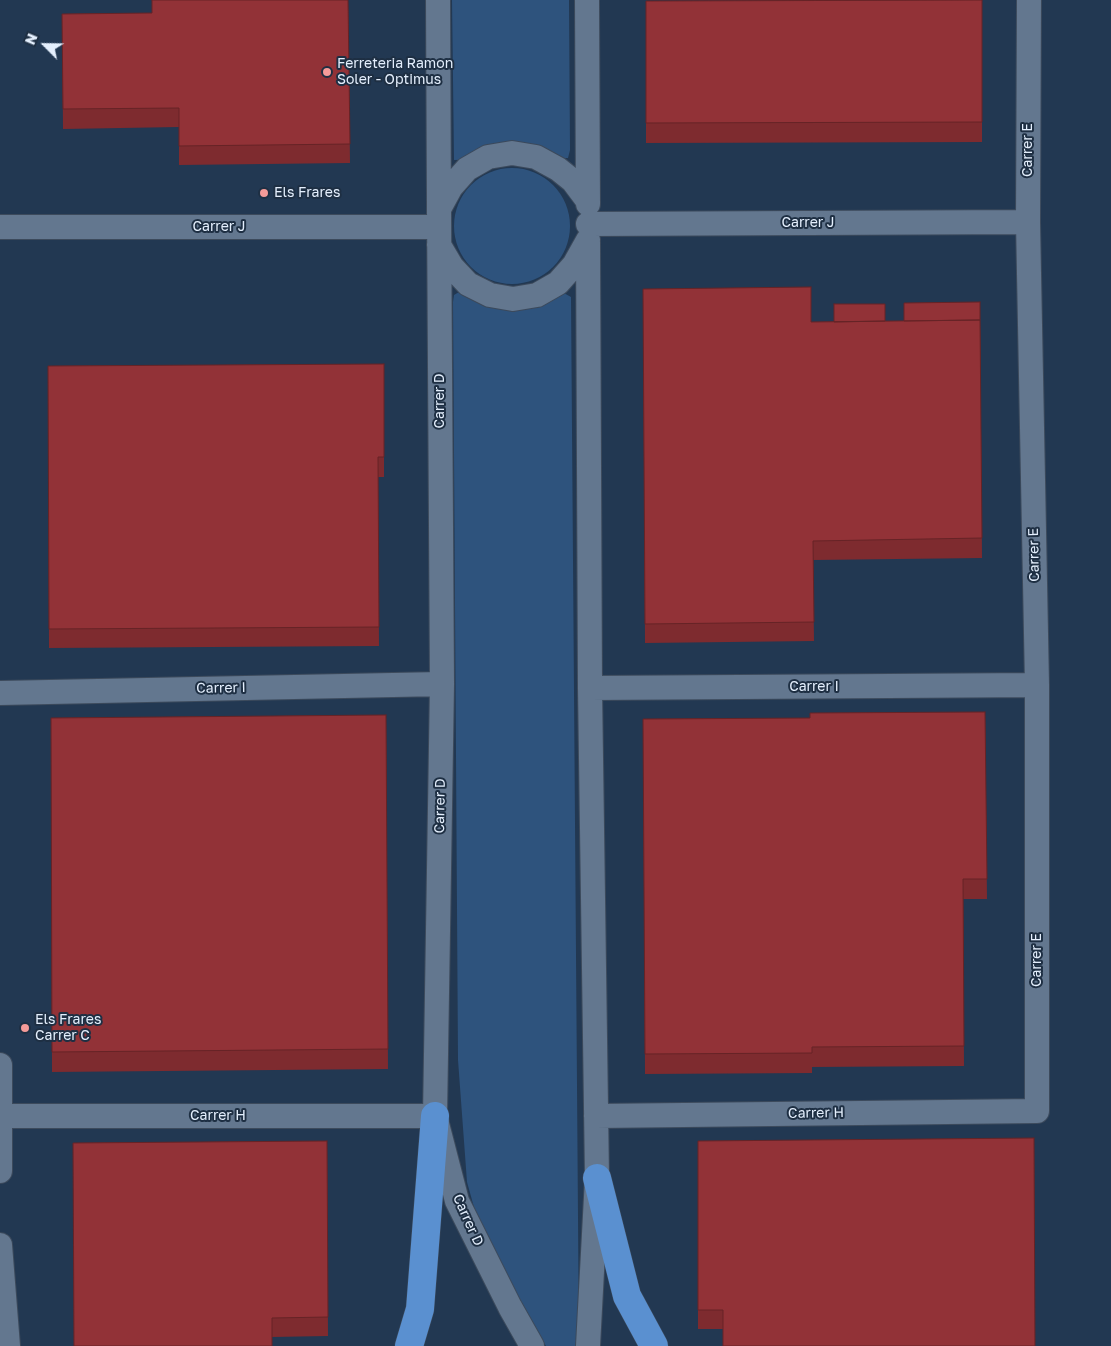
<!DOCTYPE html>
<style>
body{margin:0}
#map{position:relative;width:1111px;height:1346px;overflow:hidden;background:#1e2f43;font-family:"Golos Text",sans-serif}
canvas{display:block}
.north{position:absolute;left:20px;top:20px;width:50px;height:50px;-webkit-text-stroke:4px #1e2f43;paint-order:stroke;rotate:293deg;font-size:14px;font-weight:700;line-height:20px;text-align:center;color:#e4effd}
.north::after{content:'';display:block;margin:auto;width:18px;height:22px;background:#e4effd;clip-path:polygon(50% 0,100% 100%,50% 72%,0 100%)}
</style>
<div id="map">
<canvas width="1111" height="1346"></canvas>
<div class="north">N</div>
</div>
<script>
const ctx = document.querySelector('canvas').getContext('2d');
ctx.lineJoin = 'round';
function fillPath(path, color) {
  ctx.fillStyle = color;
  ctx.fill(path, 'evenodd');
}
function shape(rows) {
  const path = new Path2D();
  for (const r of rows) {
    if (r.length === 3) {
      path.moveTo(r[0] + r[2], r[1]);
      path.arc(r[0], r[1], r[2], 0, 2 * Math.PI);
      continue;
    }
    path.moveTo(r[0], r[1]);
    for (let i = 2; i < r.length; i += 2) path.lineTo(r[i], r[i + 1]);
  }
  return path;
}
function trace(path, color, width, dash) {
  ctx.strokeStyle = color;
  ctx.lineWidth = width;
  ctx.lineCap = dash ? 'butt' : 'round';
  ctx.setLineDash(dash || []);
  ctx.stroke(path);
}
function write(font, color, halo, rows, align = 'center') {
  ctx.font = font + ' "Golos Text",sans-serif';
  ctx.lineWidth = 4;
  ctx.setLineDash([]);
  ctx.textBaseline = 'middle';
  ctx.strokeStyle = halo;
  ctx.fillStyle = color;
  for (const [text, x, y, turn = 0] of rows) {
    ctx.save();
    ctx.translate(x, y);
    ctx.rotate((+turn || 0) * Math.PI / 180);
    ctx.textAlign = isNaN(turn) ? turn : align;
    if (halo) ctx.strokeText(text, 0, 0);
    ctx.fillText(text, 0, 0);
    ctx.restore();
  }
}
fillPath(shape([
 [0,0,1111,0,1111,1346,0,1346]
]), '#223852');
fillPath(shape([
 [452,0,569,0,570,150,568,158,454,160],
 [512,226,58],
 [459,292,562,292,571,297,579,1346,546,1346,507,1284,477,1218,467,1182,458,1060,453,302,454,295]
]), '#2e537d');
const minor = shape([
 [438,0,439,208],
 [587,0,588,204],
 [588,224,1028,222],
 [0,227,439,227],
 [439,245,452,267,468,284,490,295,513,299,537,295,558,283,574,265,588,240],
 [590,688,1037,685],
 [0,693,442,684],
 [0,1065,0,1171],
 [0,1116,435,1116],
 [596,1116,1037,1111,1037,685,1028,222,1029,0],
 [0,1245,8,1346],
 [532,1346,510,1307,457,1201,435,1116,442,684,439,209,451,187,467,169,488,157,512,153,536,157,558,169,573,181,588,201],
 [588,1346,597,1178,590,688,588,242]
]);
const trunk = shape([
 [597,1178,627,1296,654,1346],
 [409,1346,420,1309,435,1116]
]);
trace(minor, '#3c4a5c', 26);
trace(trunk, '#3c4a5c', 29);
trace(minor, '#63778f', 24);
trace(trunk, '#5a90d0', 28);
fillPath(shape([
 [348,0,350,163,179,165,179,127,63,129,62,14,152,13],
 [982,0,982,142,646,143,646,1],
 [643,289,811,322,904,321,980,302,982,558,813,560,814,641,645,643],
 [384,364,384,477,378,477,379,646,49,648,48,366],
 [985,712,987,899,963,899,964,1066,812,1067,812,1073,645,1074,643,719,810,718],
 [386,715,388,1069,52,1072,51,718],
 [327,1141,328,1336,272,1337,73,1143],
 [698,1141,1035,1346,723,1329,698,1329]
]), '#7e2b2f');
const building = shape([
 [152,0,348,0,350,144,179,146,179,108,63,109,62,14,152,13,152,0],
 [982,0,982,122,646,123,646,1,982,0],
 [811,287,811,322,980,320,982,538,813,541,814,622,645,624,643,289,811,287],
 [980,302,980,320,904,321,904,303,980,302],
 [834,304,885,304,885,321,834,322,834,304],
 [384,364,384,457,378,457,379,627,49,629,48,366,384,364],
 [985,712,987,879,963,879,964,1046,812,1047,812,1053,645,1054,643,719,810,718,810,713,985,712],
 [386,715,388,1049,52,1052,51,718,386,715],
 [1034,1138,1035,1346,723,1346,723,1310,698,1310,698,1141,1034,1138],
 [327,1141,328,1317,272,1318,272,1346,74,1346,73,1143,327,1141]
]);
fillPath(building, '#923237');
trace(building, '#662326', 1);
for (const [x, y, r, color] of [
 [327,72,5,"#f59b99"],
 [264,193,5,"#f59b99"],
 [25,1028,5,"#f59b99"]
]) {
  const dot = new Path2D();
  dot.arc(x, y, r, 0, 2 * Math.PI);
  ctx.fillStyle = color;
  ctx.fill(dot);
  trace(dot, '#1e2f43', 2);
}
write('14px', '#e4effd', '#1e2f43', [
 ["Ferreteria Ramon",337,64],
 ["Soler - Optimus",337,80],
 ["Els Frares",274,193],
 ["Els Frares",35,1020],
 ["Carrer C",35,1036]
], 'left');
write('14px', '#e4effd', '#1e2f43', [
 ["Carrer E",1028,150,-90],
 ["Carrer J",808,223],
 ["Carrer J",219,227],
 ["Carrer D",440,401,-90],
 ["Carrer E",1034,555,-91],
 ["Carrer I",814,687],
 ["Carrer I",221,688,-1],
 ["Carrer D",440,806,-89],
 ["Carrer E",1037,960,-90],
 ["Carrer H",816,1113,-1],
 ["Carrer H",218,1116],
 ["Carrer D",468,1220,66]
]);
</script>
